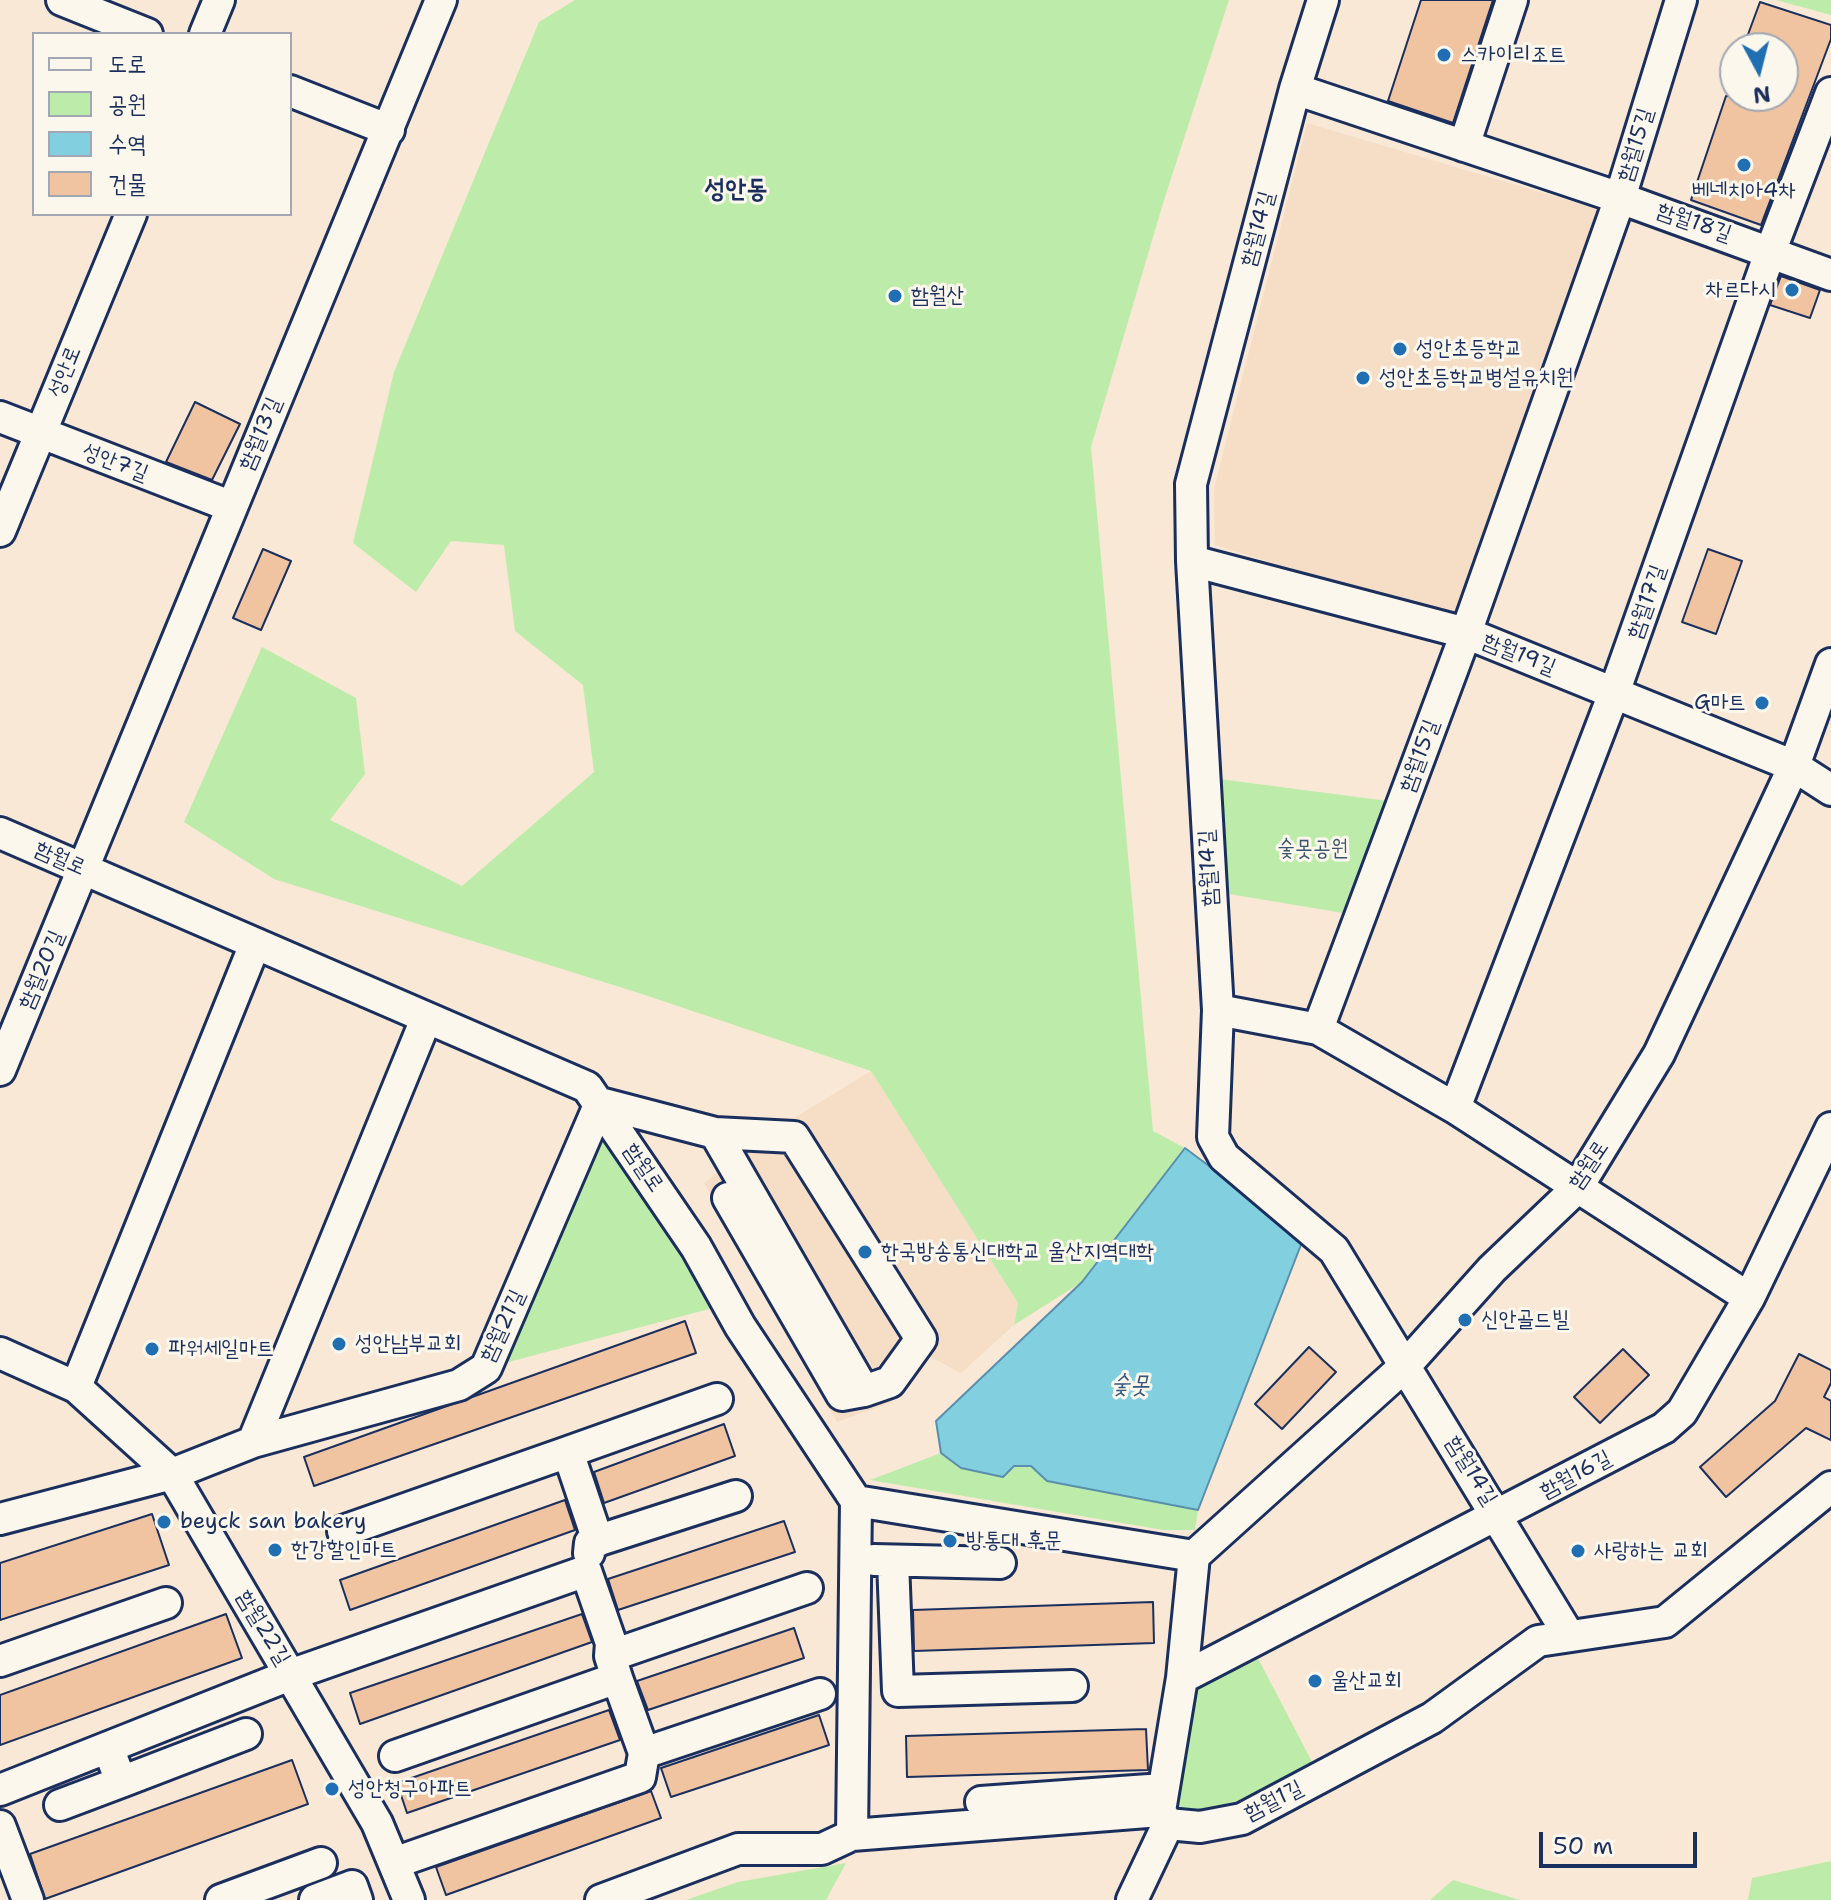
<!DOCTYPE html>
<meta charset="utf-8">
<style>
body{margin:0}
#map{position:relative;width:1831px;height:1900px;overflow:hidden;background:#f8e8d5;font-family:"Shantell Sans","Poor Story",sans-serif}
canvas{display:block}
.legend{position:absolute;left:32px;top:32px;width:260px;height:184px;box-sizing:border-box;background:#fbf7ec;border:2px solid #a1a7b3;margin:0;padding:10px 14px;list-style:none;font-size:24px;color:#1b2f5e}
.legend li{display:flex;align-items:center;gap:16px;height:40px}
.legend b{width:40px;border:2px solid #a1a7b3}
.north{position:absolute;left:1719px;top:32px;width:80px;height:80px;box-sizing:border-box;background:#fbf7ec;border:2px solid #a1a7b3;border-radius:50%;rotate:173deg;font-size:22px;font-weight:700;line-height:32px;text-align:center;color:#1b2f5e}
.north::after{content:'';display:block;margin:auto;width:28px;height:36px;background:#1f6fb2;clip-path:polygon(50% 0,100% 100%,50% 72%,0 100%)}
.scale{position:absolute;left:1539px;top:1832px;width:158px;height:36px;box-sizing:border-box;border:4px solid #1b2f5e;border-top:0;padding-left:10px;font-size:24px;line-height:28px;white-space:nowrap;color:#1b2f5e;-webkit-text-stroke:6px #fbf7ec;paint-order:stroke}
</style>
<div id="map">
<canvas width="1831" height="1900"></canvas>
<ul class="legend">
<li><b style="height:10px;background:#fbf7ec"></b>도로</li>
<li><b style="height:22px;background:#bdecaa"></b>공원</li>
<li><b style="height:22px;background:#82cfe0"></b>수역</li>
<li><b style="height:22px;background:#f0c4a0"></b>건물</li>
</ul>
<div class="north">N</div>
<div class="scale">50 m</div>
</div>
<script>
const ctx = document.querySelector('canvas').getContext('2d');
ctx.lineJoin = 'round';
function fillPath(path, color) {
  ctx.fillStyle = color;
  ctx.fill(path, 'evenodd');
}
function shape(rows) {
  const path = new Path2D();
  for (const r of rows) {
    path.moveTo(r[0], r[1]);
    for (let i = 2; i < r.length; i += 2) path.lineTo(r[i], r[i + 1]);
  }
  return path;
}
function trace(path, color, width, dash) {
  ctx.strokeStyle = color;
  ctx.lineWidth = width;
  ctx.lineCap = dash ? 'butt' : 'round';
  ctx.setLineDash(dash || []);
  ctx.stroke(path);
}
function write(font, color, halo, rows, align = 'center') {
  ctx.font = font + ' "Shantell Sans","Poor Story",sans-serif';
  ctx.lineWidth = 6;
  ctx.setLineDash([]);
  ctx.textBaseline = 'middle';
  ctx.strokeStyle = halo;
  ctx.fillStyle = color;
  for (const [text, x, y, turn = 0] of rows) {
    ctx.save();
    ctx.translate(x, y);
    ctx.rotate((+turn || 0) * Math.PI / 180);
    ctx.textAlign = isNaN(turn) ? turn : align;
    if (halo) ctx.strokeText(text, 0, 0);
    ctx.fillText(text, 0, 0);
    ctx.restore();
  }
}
fillPath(shape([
 [1307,123,1597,209,1459,620,1215,545,1214,489],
 [871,1071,1018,1303,1014,1325,961,1373,923,1353,892,1402,837,1422,704,1183,728,1164,715,1133,786,1123]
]), '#f6ddc5');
fillPath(shape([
 [575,0,1229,0,1164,200,1091,447,1153,1131,1185,1148,1082,1282,1014,1325,1018,1303,871,1071,642,994,274,879,184,822,262,647,356,698,365,774,330,820,462,886,594,772,583,685,515,631,504,545,451,541,416,592,353,543,394,372,539,22],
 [1776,0,1831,0,1831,15],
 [1204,777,1403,803,1361,916,1211,891],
 [600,1103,728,1304,486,1368],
 [941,1453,961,1468,1031,1466,1048,1481,1198,1510,1195,1530,1163,1530,870,1480],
 [1250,1643,1320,1777,1242,1819,1168,1824,1182,1678],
 [1831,1861,1831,1900,1748,1900,1752,1878],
 [846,1863,826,1900,686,1900,738,1882],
 [1453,1880,1520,1900,1430,1900]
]), '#bdecaa');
const water = shape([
 [1185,1148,1304,1237,1198,1510,1047,1481,1031,1466,1014,1466,1003,1477,961,1468,941,1453,936,1421,1082,1282,1185,1148]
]);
fillPath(water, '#82cfe0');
trace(water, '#598fac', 2);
const building = shape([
 [1421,0,1493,0,1453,123,1388,101,1421,0],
 [1760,2,1831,25,1831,39,1761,225,1691,200,1726,96,1783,96,1783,48,1743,48,1760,2],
 [1781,276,1820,290,1810,318,1770,305,1781,276],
 [195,402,240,424,212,480,166,462,195,402],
 [263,549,291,561,261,630,233,618,263,549],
 [1708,549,1742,561,1716,634,1682,622,1708,549],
 [685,1321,696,1353,314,1486,304,1457,685,1321],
 [1309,1347,1336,1372,1282,1429,1255,1404,1309,1347],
 [1623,1349,1649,1375,1600,1423,1574,1397,1623,1349],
 [1799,1354,1831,1370,1831,1383,1824,1397,1831,1401,1831,1440,1806,1428,1726,1497,1700,1467,1775,1401,1799,1354],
 [724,1424,735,1456,604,1503,594,1472,724,1424],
 [565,1500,575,1530,350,1610,340,1580,565,1500],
 [152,1514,169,1565,0,1620,0,1563,152,1514],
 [784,1521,795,1552,618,1610,608,1579,784,1521],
 [1153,1602,1154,1643,914,1651,913,1610,1153,1602],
 [226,1614,242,1658,0,1745,0,1695,226,1614],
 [582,1614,592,1642,360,1724,350,1693,582,1614],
 [794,1628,804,1658,648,1710,637,1681,794,1628],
 [609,1710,620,1740,407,1813,397,1783,609,1710],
 [819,1715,829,1745,671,1797,661,1768,819,1715],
 [1146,1729,1148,1770,907,1777,906,1736,1146,1729],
 [292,1760,308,1804,45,1899,30,1854,292,1760],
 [651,1791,661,1818,446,1895,436,1867,651,1791]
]);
fillPath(building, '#f0c4a0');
trace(building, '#1b2f5e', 2);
const minor = shape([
 [62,0,147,34],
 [1323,0,1295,89,1191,484,1192,561,1218,1010,1213,1137,1224,1157,1334,1250,1568,1634],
 [205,34,219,0],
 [1295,89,1620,198,1831,275],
 [290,91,389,130],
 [1464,146,1512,0],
 [0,417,230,506],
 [0,531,131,214],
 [1192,561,1466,633,1794,766,1831,790],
 [0,833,587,1087,696,1247,740,1326,856,1501,1194,1556],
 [1218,1010,1318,1029,1455,1108,1749,1298],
 [1318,1029,1466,633,1620,198,1681,0],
 [0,1070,441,0],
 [1455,1108,1614,693,1771,250,1831,93],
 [728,1198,842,1395,864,1391],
 [0,1353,76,1387,172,1474,377,1823,409,1900],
 [76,1387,255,944],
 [253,1442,426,1019],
 [568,1452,717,1399],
 [0,1519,172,1474,253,1442,459,1385,486,1368,600,1103,715,1133,794,1137,921,1339,890,1382,864,1391,715,1133],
 [343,1531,568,1452,598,1541],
 [589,1553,590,1543,736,1496],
 [874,1560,1000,1563],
 [893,1561,898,1691,1072,1686],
 [610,1656,807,1588],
 [0,1661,166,1603],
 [1182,1678,1664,1428,1682,1412,1749,1298,1831,1128],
 [108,1747,121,1782,246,1734],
 [644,1753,820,1694],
 [0,1790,290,1675,586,1571,611,1643,610,1656,617,1678],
 [981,1802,1163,1789],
 [60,1805,121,1782],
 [1160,1811,1182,1678,1194,1556,1406,1365,1492,1269,1577,1188,1659,1054,1794,766,1831,664],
 [1160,1811,1168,1824,1200,1827,1242,1819,1432,1718,1538,1641,1665,1622,1831,1487],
 [0,1826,28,1900],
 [852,1835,856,1501],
 [394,1863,640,1777,644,1753,617,1678,395,1756],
 [221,1900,321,1863],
 [315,1900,352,1886,357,1900],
 [601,1900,738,1849,822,1849,852,1835,1160,1811],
 [1132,1900,1168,1824]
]);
trace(minor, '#1b2f5e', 36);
trace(minor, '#fbf7ec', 30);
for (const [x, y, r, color] of [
 [1444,55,8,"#1f6fb2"],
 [1744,165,8,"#1f6fb2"],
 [1792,290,8,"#1f6fb2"],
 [895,296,8,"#1f6fb2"],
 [1400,349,8,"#1f6fb2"],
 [1363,378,8,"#1f6fb2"],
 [1762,703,8,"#1f6fb2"],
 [865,1252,8,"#1f6fb2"],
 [1465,1320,8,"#1f6fb2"],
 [339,1344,8,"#1f6fb2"],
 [152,1349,8,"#1f6fb2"],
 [164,1522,8,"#1f6fb2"],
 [950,1541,8,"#1f6fb2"],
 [275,1550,8,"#1f6fb2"],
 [1578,1551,8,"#1f6fb2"],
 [1315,1681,8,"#1f6fb2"],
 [332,1789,8,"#1f6fb2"]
]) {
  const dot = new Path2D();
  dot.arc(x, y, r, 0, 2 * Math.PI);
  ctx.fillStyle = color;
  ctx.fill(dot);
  trace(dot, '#fbf7ec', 3);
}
write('22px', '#1b2f5e', '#fbf7ec', [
 ["스카이리조트",1460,55],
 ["베네치아4차",1744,191,"center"],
 ["차르다시",1776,290,"right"],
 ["함월산",911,296],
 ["성안초등학교",1416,349],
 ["성안초등학교병설유치원",1379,378],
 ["G마트",1746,703,"right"],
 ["한국방송통신대학교 울산지역대학",881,1252],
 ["신안골드빌",1481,1320],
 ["성안남부교회",355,1344],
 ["파워세일마트",168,1349],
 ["beyck san bakery",180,1522],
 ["방통대 후문",966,1541],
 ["한강할인마트",291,1550],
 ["사랑하는 교회",1594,1551],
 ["울산교회",1331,1681],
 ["성안청구아파트",348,1789]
], 'left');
write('22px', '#1b2f5e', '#fbf7ec', [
 ["함월15길",1636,145,-73],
 ["함월18길",1694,223,19],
 ["함월14길",1258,229,-75],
 ["성안로",65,372,-68],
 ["함월13길",261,434,-67],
 ["성안7길",115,463,21],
 ["함월17길",1647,602,-71],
 ["함월19길",1519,655,22],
 ["함월15길",1420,756,-70],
 ["함월로",60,859,24],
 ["함월14길",1209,868,-93],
 ["함월20길",42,970,-67],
 ["함월로",1589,1165,-56],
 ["함월로",643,1168,56],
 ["함월21길",503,1326,-65],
 ["함월14길",1471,1471,58],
 ["함월16길",1576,1475,-28],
 ["함월22길",263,1628,59],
 ["함월1길",1274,1801,-27]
]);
write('22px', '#3b556d', '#fbf7ec', [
 ["숯못공원",1313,849]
]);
write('italic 24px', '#35577e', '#fbf7ec', [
 ["숯못",1130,1386]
]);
write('bold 26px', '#1b2f5e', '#fbf7ec', [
 ["성안동",736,190]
]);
</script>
